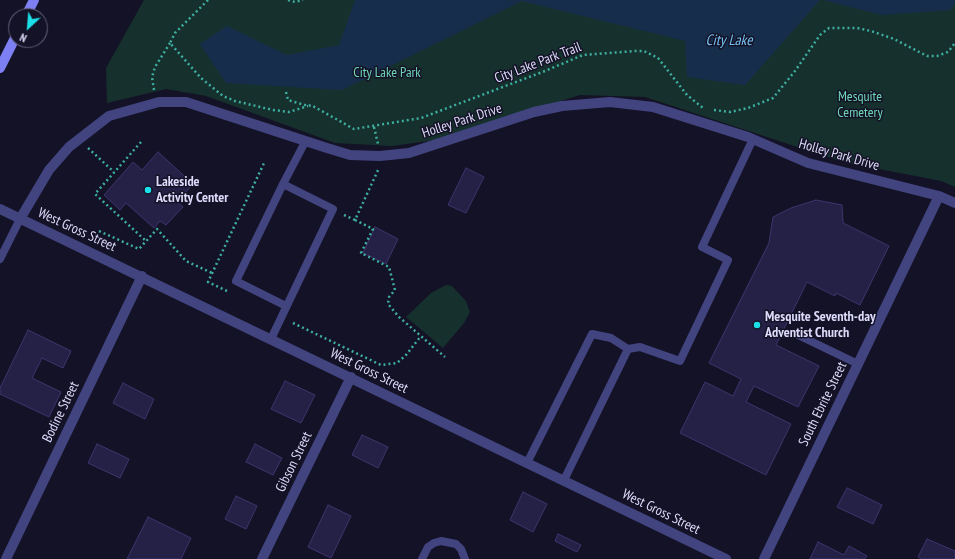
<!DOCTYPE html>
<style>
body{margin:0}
#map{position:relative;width:955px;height:559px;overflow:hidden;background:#141226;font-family:"PT Sans Narrow",sans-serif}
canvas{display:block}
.north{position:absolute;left:8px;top:8px;width:40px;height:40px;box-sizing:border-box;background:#141226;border:1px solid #64627b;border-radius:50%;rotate:206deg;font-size:11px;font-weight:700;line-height:16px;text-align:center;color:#dddbfb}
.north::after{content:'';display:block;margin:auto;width:14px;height:18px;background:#1be0e8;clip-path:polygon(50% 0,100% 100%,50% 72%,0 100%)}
</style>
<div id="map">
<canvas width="955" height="559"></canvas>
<div class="north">N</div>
</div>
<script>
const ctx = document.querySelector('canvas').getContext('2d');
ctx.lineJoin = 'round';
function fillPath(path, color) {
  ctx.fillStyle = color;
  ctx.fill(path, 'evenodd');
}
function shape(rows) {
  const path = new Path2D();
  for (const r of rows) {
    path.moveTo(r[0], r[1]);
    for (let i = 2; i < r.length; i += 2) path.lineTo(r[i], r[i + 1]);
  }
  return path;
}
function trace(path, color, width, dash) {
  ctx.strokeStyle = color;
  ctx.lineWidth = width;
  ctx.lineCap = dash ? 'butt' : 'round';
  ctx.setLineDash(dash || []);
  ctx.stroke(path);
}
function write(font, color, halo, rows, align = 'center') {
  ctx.font = font + ' "PT Sans Narrow",sans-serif';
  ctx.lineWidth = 3;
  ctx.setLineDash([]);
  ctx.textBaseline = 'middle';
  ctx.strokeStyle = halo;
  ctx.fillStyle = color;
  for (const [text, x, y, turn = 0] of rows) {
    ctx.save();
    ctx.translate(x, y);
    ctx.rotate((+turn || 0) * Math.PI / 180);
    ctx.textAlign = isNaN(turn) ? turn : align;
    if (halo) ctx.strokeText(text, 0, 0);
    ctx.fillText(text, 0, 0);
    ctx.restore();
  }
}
fillPath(shape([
 [144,0,955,0,955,187,941,181,843,162,645,97,580,95,436,140,392,146,335,143,206,96,166,89,107,103,106,68],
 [446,285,452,286,466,301,470,312,464,323,443,348,406,317,431,293]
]), '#16302d');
fillPath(shape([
 [355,0,820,0,745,85,687,77,685,41,522,1,342,90,226,83,200,44,227,26,287,55,339,45],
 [823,0,955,0,955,3,951,10,882,15]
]), '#162e4c');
const building = shape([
 [158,152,193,184,177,202,183,207,166,225,160,221,154,228,126,203,120,210,104,195,133,162,142,170,158,152],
 [466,168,484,177,466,213,448,205,466,168],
 [816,200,842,205,843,223,889,246,860,305,836,293,835,296,807,282,776,345,819,366,798,407,754,386,746,402,791,424,766,475,680,433,705,382,733,396,741,379,709,363,769,243,773,217,791,208,816,200],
 [375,227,398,239,386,264,363,253,375,227],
 [28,330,71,351,63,368,42,358,32,378,61,392,49,417,0,394,0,388,28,330],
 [285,381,315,395,301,423,271,409,285,381],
 [123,383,154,399,145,419,113,403,123,383],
 [362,435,388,447,378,468,352,455,362,435],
 [97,444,129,459,120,478,88,463,97,444],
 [255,444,282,458,273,475,246,462,255,444],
 [847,488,882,505,873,524,837,507,847,488],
 [523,492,547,504,533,532,510,520,523,492],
 [236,496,257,506,246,529,225,519,236,496],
 [328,505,351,516,331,558,308,547,328,505],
 [148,517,191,538,181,559,127,559,148,517],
 [558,534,581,545,577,552,555,541,558,534],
 [927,539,955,551,955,559,922,559,918,557,927,539],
 [818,542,844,555,849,546,867,556,865,559,810,559,818,542]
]);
fillPath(building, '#252045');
trace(building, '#3d356f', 1);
trace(shape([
 [208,0,175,33,170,43,201,78,223,96,235,101,273,110,289,112,308,106],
 [288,0,295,2,303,0],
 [154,90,152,77,155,67,170,43],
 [286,92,288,100,308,106,311,105,354,129,421,118,545,71,583,55,636,51,644,51,658,58,687,95,703,108],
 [714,110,730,112,748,108,773,98,795,71,820,35,829,28,857,28,871,31,894,39,927,56,937,56,948,52,955,43],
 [374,127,378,144],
 [141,142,95,194,146,241],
 [88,148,114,172],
 [344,215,355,220,379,168],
 [355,220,373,229,361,253,389,267,395,290,389,297,388,304,399,317,445,357],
 [99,231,139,249,157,229,186,261,212,273],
 [227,291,208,282,265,161],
 [293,323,381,365,397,363,406,355,421,336]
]), '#3daea0', 2.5, [2, 3]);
trace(shape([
 [283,184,236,281,286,306],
 [0,259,20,219],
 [798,335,858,364],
 [271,339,333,209,283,184,305,142],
 [527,463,592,334,611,338,628,349],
 [564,480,628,349,640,347,680,361,728,260,702,247,753,139],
 [422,559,428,547,434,543,441,541,456,544,461,549,465,559]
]), '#424480', 8);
trace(shape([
 [0,209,726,559],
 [20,219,49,170,69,147,109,116,159,102,186,102,327,148,350,155,380,156,409,153,534,112,562,106,610,102,653,107,748,137,808,163,939,196,955,203],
 [6,559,142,276],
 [262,559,351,377],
 [764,559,939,196]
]), '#424480', 10);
trace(shape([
 [26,16,34,0],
 [0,68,16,36]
]), '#7c80f2', 10);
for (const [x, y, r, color] of [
 [148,190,4,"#1be0e8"],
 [757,325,4,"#1be0e8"]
]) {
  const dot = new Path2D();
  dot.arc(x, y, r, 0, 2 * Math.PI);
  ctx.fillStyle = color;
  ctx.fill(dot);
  trace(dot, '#141226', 1.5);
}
write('14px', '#dddbfb', '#141226', [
 ["City Lake Park Trail",538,63,-21],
 ["Holley Park Drive",462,121,-18],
 ["Holley Park Drive",839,155,16],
 ["West Gross Street",77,230,25],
 ["West Gross Street",369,371,26],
 ["South Ebrite Street",823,404,-64],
 ["Bodine Street",61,412,-64],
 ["Gibson Street",294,462,-64],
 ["West Gross Street",661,512,26]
]);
write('14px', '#6ed5b5', '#141226', [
 ["City Lake Park",387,73],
 ["Mesquite",860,97],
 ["Cemetery",860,113]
]);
write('bold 14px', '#dddbfb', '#141226', [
 ["Lakeside",156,182],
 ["Activity Center",156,198],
 ["Mesquite Seventh-day",765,317],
 ["Adventist Church",765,333]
], 'left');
write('italic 15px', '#74bff1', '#141226', [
 ["City Lake",729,41]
]);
</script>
